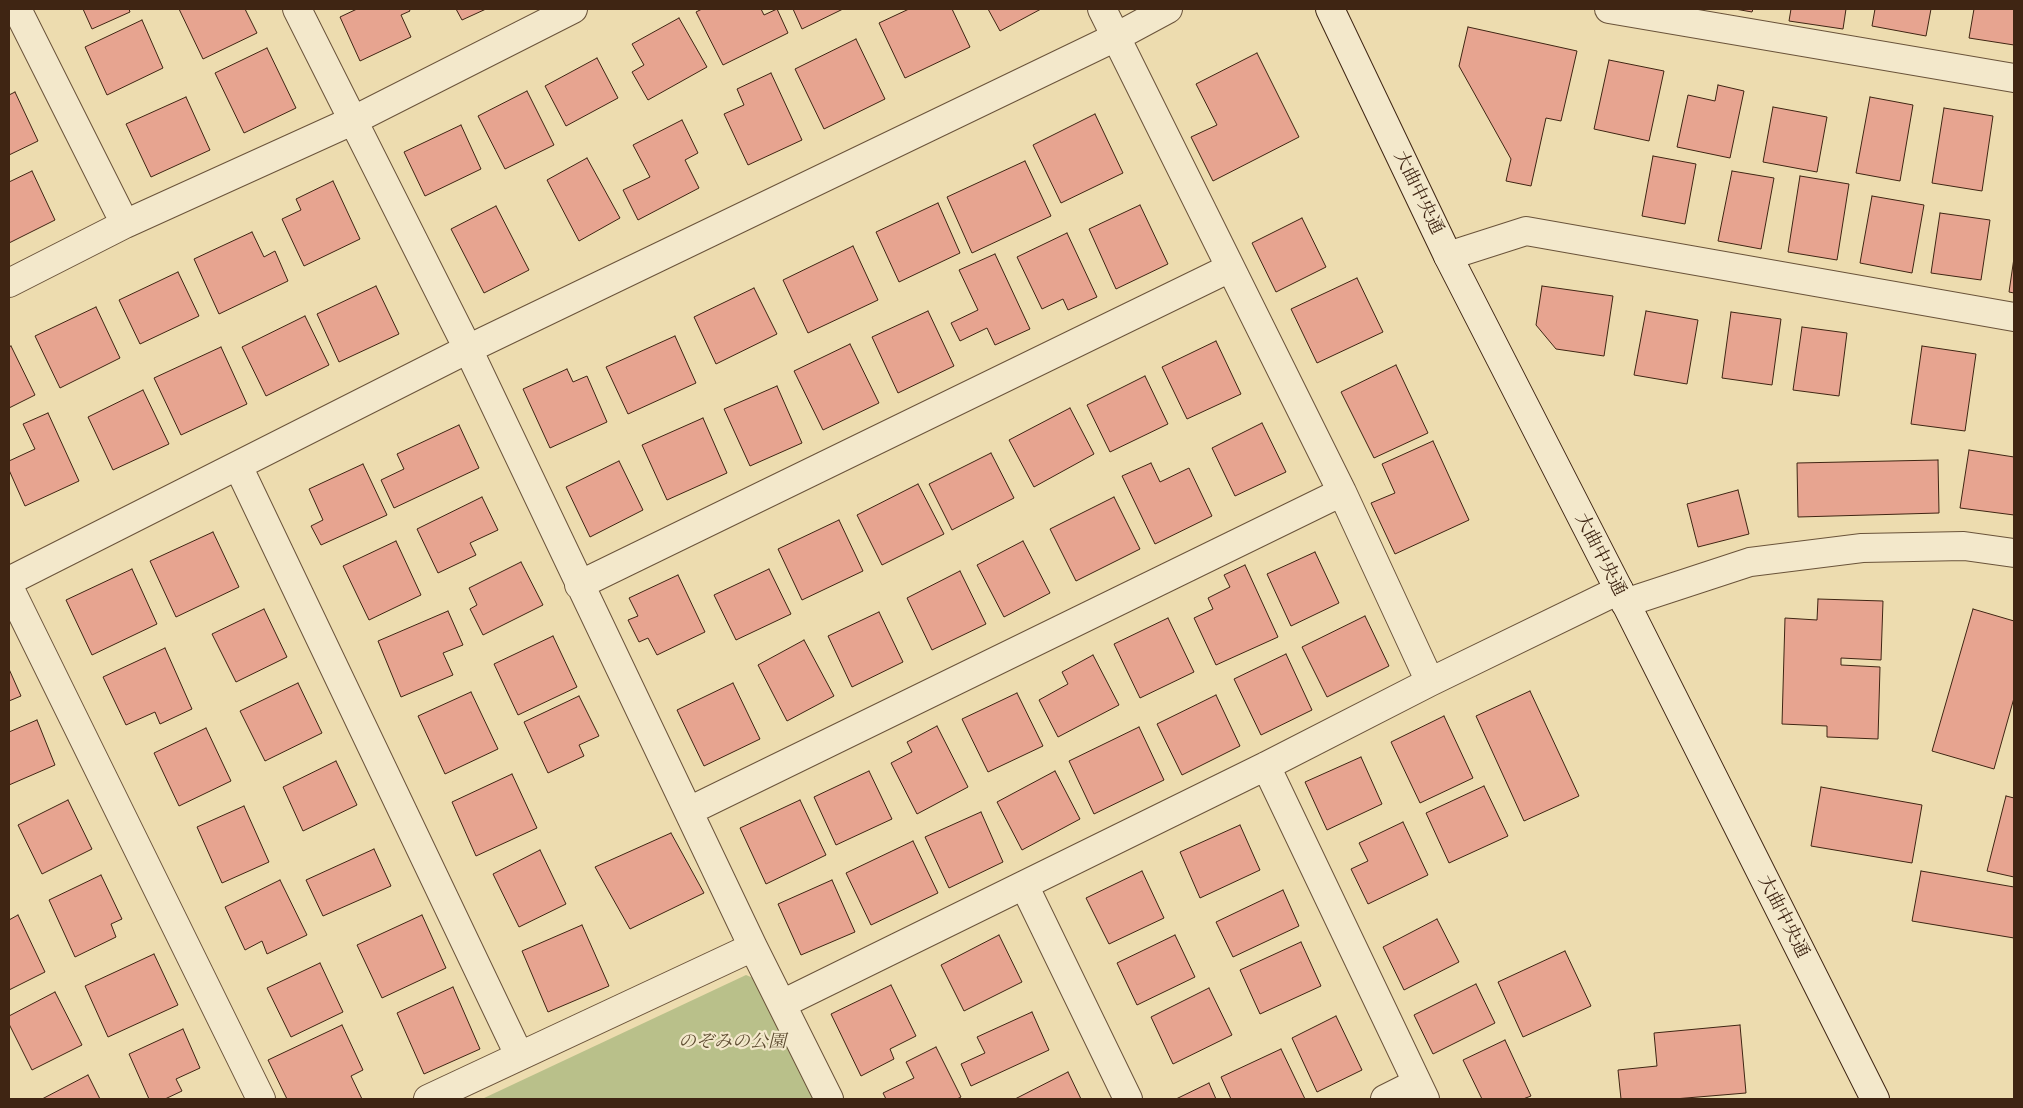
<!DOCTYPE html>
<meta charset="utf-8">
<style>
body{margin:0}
#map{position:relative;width:2023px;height:1108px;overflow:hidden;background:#eddcaf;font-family:Alegreya,serif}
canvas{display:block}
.frame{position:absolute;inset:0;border:10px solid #3f2513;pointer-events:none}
</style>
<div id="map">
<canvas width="2023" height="1108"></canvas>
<div class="frame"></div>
</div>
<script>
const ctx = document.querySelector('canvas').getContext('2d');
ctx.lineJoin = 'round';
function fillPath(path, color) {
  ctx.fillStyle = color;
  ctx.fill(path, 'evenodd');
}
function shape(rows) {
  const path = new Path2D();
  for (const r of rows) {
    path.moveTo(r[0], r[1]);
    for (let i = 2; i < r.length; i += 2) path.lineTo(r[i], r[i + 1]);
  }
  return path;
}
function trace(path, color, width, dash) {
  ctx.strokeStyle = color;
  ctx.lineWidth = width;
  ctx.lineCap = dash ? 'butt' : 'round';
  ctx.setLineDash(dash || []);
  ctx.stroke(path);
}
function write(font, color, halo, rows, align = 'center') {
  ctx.font = font + ' Alegreya,"Noto Serif JP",serif';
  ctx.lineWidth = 4.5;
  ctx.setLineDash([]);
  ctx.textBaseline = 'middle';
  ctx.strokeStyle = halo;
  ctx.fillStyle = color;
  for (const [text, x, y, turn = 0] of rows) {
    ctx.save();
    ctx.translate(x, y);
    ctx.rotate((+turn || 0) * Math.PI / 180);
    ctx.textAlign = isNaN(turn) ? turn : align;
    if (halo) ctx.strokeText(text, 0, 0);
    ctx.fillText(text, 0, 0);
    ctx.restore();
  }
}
fillPath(shape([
 [746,975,765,983,821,1099,482,1099]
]), '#b9c08a');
const building = shape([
 [83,9,129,9,130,12,92,29,83,9],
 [179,9,245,9,257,33,203,59,179,9],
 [357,9,409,9,410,11,401,15,411,37,360,61,340,17,357,9],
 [456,9,486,9,462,20,456,9],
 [702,9,761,9,764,15,777,9,788,33,723,65,696,12,702,9],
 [793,9,843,9,802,29,793,9],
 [909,9,952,9,970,47,905,78,879,23,909,9],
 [988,9,1041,9,1000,31,988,9],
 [1735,9,1753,9,1752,12,1735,9],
 [1791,9,1846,9,1843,29,1789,21,1791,9],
 [1875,9,1931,9,1926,36,1872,26,1875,9],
 [1974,9,2014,9,2014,45,1969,38,1974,9],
 [679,18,707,67,648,100,632,72,644,65,632,44,679,18],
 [142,20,163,68,107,95,85,47,142,20],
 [1468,27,1577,51,1561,121,1546,118,1531,186,1506,181,1511,159,1459,66,1468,27],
 [856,39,885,99,824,129,795,69,856,39],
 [267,48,296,108,244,133,215,73,267,48],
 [1257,53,1299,137,1213,181,1191,137,1217,125,1196,84,1257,53],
 [597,58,618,98,566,126,545,86,597,58],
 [1609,60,1664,71,1649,141,1594,129,1609,60],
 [771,73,802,140,748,165,724,114,744,105,737,89,771,73],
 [1718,85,1744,91,1730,158,1677,147,1688,95,1715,101,1718,85],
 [527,91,554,145,505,169,478,116,527,91],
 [15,92,38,141,9,155,9,95,15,92],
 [186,97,210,150,151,177,126,124,186,97],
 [1870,97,1913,105,1900,181,1856,173,1870,97],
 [1773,107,1827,117,1817,172,1763,162,1773,107],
 [1944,108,1993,116,1982,191,1932,183,1944,108],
 [1095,114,1123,173,1061,203,1033,145,1095,114],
 [682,120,698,153,685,160,699,188,638,220,623,190,650,177,633,145,682,120],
 [461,125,481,169,425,196,404,152,461,125],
 [1653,156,1696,164,1685,224,1642,216,1653,156],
 [587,158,620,218,579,241,547,180,587,158],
 [1025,161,1051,216,972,253,947,197,1025,161],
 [32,171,55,220,9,243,9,182,32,171],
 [1732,171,1774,178,1761,249,1718,241,1732,171],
 [1800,176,1849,184,1837,260,1788,252,1800,176],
 [333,181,360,239,304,266,282,219,301,210,296,199,333,181],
 [1872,196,1924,205,1912,273,1860,263,1872,196],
 [938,203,960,253,899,282,876,232,938,203],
 [1140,205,1168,264,1116,289,1089,229,1140,205],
 [496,206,529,270,484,293,451,229,496,206],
 [1940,213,1990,220,1981,280,1931,273,1940,213],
 [1302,218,1326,267,1276,292,1252,243,1302,218],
 [252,232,264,257,275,251,288,281,219,314,194,259,252,232],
 [1067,233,1097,297,1068,310,1063,299,1042,309,1017,257,1067,233],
 [853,246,878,300,808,333,783,280,853,246],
 [995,254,1030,329,995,345,987,328,960,341,951,323,978,310,959,270,995,254],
 [2014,258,2014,293,2009,292,2014,258],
 [178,272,199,316,140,344,119,300,178,272],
 [1357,278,1383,332,1317,363,1291,309,1357,278],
 [376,286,399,334,339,362,317,314,376,286],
 [1542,286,1613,296,1604,356,1556,349,1536,325,1542,286],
 [754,288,777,334,716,364,694,317,754,288],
 [96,307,120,358,60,388,35,336,96,307],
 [928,311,954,366,898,393,872,337,928,311],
 [1646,311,1698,320,1687,384,1634,375,1646,311],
 [1731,312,1781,319,1772,385,1722,378,1731,312],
 [305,316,329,365,266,396,242,347,305,316],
 [1802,327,1847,333,1839,396,1793,390,1802,327],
 [675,336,696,383,628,414,606,367,675,336],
 [1216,341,1241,394,1187,419,1162,367,1216,341],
 [850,344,879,403,823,430,794,371,850,344],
 [11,346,35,395,9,408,9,347,11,346],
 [1922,346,1976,354,1965,431,1911,424,1922,346],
 [221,347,247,404,181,435,154,378,221,347],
 [1396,365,1428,433,1374,458,1341,392,1396,365],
 [567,369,573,382,587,376,607,422,550,448,523,389,567,369],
 [1145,376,1168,424,1110,452,1087,405,1145,376],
 [777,386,802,443,750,466,724,409,777,386],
 [143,390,169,444,113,470,88,417,143,390],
 [1070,408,1094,454,1034,487,1009,440,1070,408],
 [48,413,79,481,25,506,9,470,9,461,35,449,23,424,48,413],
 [703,418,727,473,667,500,642,445,703,418],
 [1262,423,1286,472,1235,496,1212,448,1262,423],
 [459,425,479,468,394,508,381,480,404,469,397,454,459,425],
 [1433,441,1469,520,1395,554,1371,503,1395,493,1382,464,1433,441],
 [1969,450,2014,457,2014,515,1960,508,1969,450],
 [991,453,1014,498,952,530,929,484,991,453],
 [1938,460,1939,513,1798,517,1797,463,1938,460],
 [619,461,643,510,590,537,566,487,619,461],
 [1151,463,1160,482,1189,468,1212,516,1155,544,1122,476,1151,463],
 [363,464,387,515,321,545,311,526,323,520,309,489,363,464],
 [918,484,944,534,882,565,857,515,918,484],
 [1738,490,1749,534,1698,547,1687,504,1738,490],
 [482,497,498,530,470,543,476,555,438,573,417,529,482,497],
 [1114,497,1140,549,1076,581,1050,529,1114,497],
 [839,520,863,571,802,600,778,549,839,520],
 [213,532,239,587,176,617,150,561,213,532],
 [396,541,421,595,369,620,343,566,396,541],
 [1023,541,1050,593,1004,617,977,565,1023,541],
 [1315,552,1339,603,1291,626,1267,574,1315,552],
 [521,562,543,605,483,635,470,609,477,605,469,588,521,562],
 [1245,565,1278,637,1216,665,1194,618,1213,609,1208,598,1230,587,1224,575,1245,565],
 [132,569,157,624,92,655,66,600,132,569],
 [769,569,791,614,736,640,714,595,769,569],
 [960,571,986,624,932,650,907,598,960,571],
 [678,575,705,632,657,655,648,638,639,642,628,620,638,616,629,598,678,575],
 [1818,599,1883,601,1881,660,1841,658,1841,665,1880,667,1878,739,1827,737,1827,726,1782,724,1785,618,1817,620,1818,599],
 [264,609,287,657,236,682,212,634,264,609],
 [1973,609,2014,621,2014,698,1994,769,1932,751,1973,609],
 [448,611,463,645,443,653,453,675,401,697,378,641,448,611],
 [879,612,903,662,852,687,828,636,879,612],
 [1365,616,1389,666,1327,697,1302,647,1365,616],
 [1168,618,1194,672,1140,698,1114,644,1168,618],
 [553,636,577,687,518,715,494,664,553,636],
 [804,640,834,696,787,721,758,665,804,640],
 [165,648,192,709,160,724,155,712,126,725,103,677,165,648],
 [1286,654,1312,710,1261,735,1234,679,1286,654],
 [1093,655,1119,705,1058,737,1039,700,1068,684,1062,672,1093,655],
 [9,669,21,696,9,701,9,669],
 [298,683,322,733,265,761,240,711,298,683],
 [733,683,760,739,704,766,677,710,733,683],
 [1530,691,1579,796,1524,821,1476,716,1530,691],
 [471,692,498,749,445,774,418,716,471,692],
 [1017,693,1043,746,988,772,962,719,1017,693],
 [1216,695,1240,746,1182,775,1157,724,1216,695],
 [579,696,599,736,579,745,584,756,548,773,524,722,579,696],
 [1444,716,1473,778,1420,803,1391,742,1444,716],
 [37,720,55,765,9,785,9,732,37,720],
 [937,726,968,787,917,814,891,763,912,752,907,742,937,726],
 [1139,727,1164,780,1094,814,1069,761,1139,727],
 [206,728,231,781,179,806,154,753,206,728],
 [1361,757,1382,804,1327,830,1305,782,1361,757],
 [336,761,357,805,303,831,283,787,336,761],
 [869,771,892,819,836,845,814,797,869,771],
 [1055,771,1080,819,1022,850,997,802,1055,771],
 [512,774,537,828,476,856,452,802,512,774],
 [1484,786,1508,836,1449,863,1426,813,1484,786],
 [1821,787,1922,805,1912,863,1811,846,1821,787],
 [2006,796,2014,798,2014,877,1987,871,2006,796],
 [68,800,92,849,42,874,18,825,68,800],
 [800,800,826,855,766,884,740,828,800,800],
 [244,806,269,862,222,883,197,827,244,806],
 [981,812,1003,862,949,888,925,837,981,812],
 [1403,822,1428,875,1368,904,1351,869,1368,861,1359,843,1403,822],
 [1240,825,1260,870,1200,898,1180,852,1240,825],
 [671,833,704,893,630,929,595,867,671,833],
 [913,841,938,893,871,925,846,873,913,841],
 [374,849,391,886,323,916,306,880,374,849],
 [540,850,566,904,519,927,493,874,540,850],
 [1142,871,1164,918,1109,944,1086,898,1142,871],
 [1921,871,2014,887,2014,938,1912,921,1921,871],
 [101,875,122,919,111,924,116,937,75,957,49,900,101,875],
 [280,880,307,935,267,954,262,941,245,950,225,907,280,880],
 [832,880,855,932,801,955,778,904,832,880],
 [1283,890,1299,926,1233,957,1216,922,1283,890],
 [18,915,45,972,9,990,9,920,18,915],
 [422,915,446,968,382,998,357,945,422,915],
 [1437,919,1459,962,1404,990,1383,947,1437,919],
 [582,925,609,986,548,1012,522,951,582,925],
 [999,935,1022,982,964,1011,941,965,999,935],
 [1175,935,1195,977,1137,1005,1117,963,1175,935],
 [1301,942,1321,986,1260,1014,1240,970,1301,942],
 [1565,951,1591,1006,1523,1037,1498,982,1565,951],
 [154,954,178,1005,108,1037,85,986,154,954],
 [320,963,343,1012,291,1037,267,988,320,963],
 [1476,984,1495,1023,1433,1054,1414,1015,1476,984],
 [891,985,916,1036,890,1049,894,1059,861,1076,831,1014,891,985],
 [453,987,480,1049,424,1074,397,1013,453,987],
 [1209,988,1232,1035,1173,1064,1151,1017,1209,988],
 [55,992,82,1045,32,1070,9,1024,9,1016,55,992],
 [1032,1012,1049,1050,971,1086,961,1064,985,1053,977,1037,1032,1012],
 [1336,1016,1362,1070,1317,1092,1292,1038,1336,1016],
 [342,1025,363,1070,351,1076,362,1099,287,1099,268,1060,342,1025],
 [1740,1025,1746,1093,1674,1099,1621,1099,1618,1070,1657,1066,1654,1033,1740,1025],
 [183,1029,200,1068,176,1079,182,1091,165,1099,149,1099,129,1054,183,1029],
 [1505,1040,1531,1096,1523,1099,1482,1099,1463,1060,1505,1040],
 [936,1047,961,1097,957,1099,886,1099,883,1093,914,1078,906,1062,936,1047],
 [1281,1049,1305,1099,1231,1099,1221,1077,1281,1049],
 [1068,1072,1081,1099,1015,1099,1068,1072],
 [88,1075,100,1099,42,1099,88,1075],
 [1209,1083,1216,1099,1176,1099,1209,1083]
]);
fillPath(building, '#e7a490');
trace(building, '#3f2513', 1);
const street = shape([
 [17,9,125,224],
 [297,9,468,349,753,947,829,1099],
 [1102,9,1342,492,1430,682],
 [1609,9,2014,78],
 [1448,256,1526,231,2014,317],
 [9,283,125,224,352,121,573,9],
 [238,466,519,1055],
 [9,581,468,349,1116,37,1168,9],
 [579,585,1230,268],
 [9,587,261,1099],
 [1625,603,1750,562,1862,548,1964,546,2014,553],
 [1266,766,1425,1099],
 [689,811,1342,492],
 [1024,885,1128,1099],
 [782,1004,1266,766,1430,682,1619,590],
 [428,1099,753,947],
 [1385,1099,1417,1083]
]);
const secondary = shape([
 [1330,9,1448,256,1619,590,1875,1099]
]);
trace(street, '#6a533a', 30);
trace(secondary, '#3f2513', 30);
trace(street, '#f3e8cb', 28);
trace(secondary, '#f3e8cb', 28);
write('18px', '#3f2513', '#f3e8cb', [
 ["大曲中央通",1418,193,64],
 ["大曲中央通",1600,555,63],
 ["大曲中央通",1783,917,63]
]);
write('italic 18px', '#5e4c31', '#f3e8cb', [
 ["のぞみの公園",732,1043]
]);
</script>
